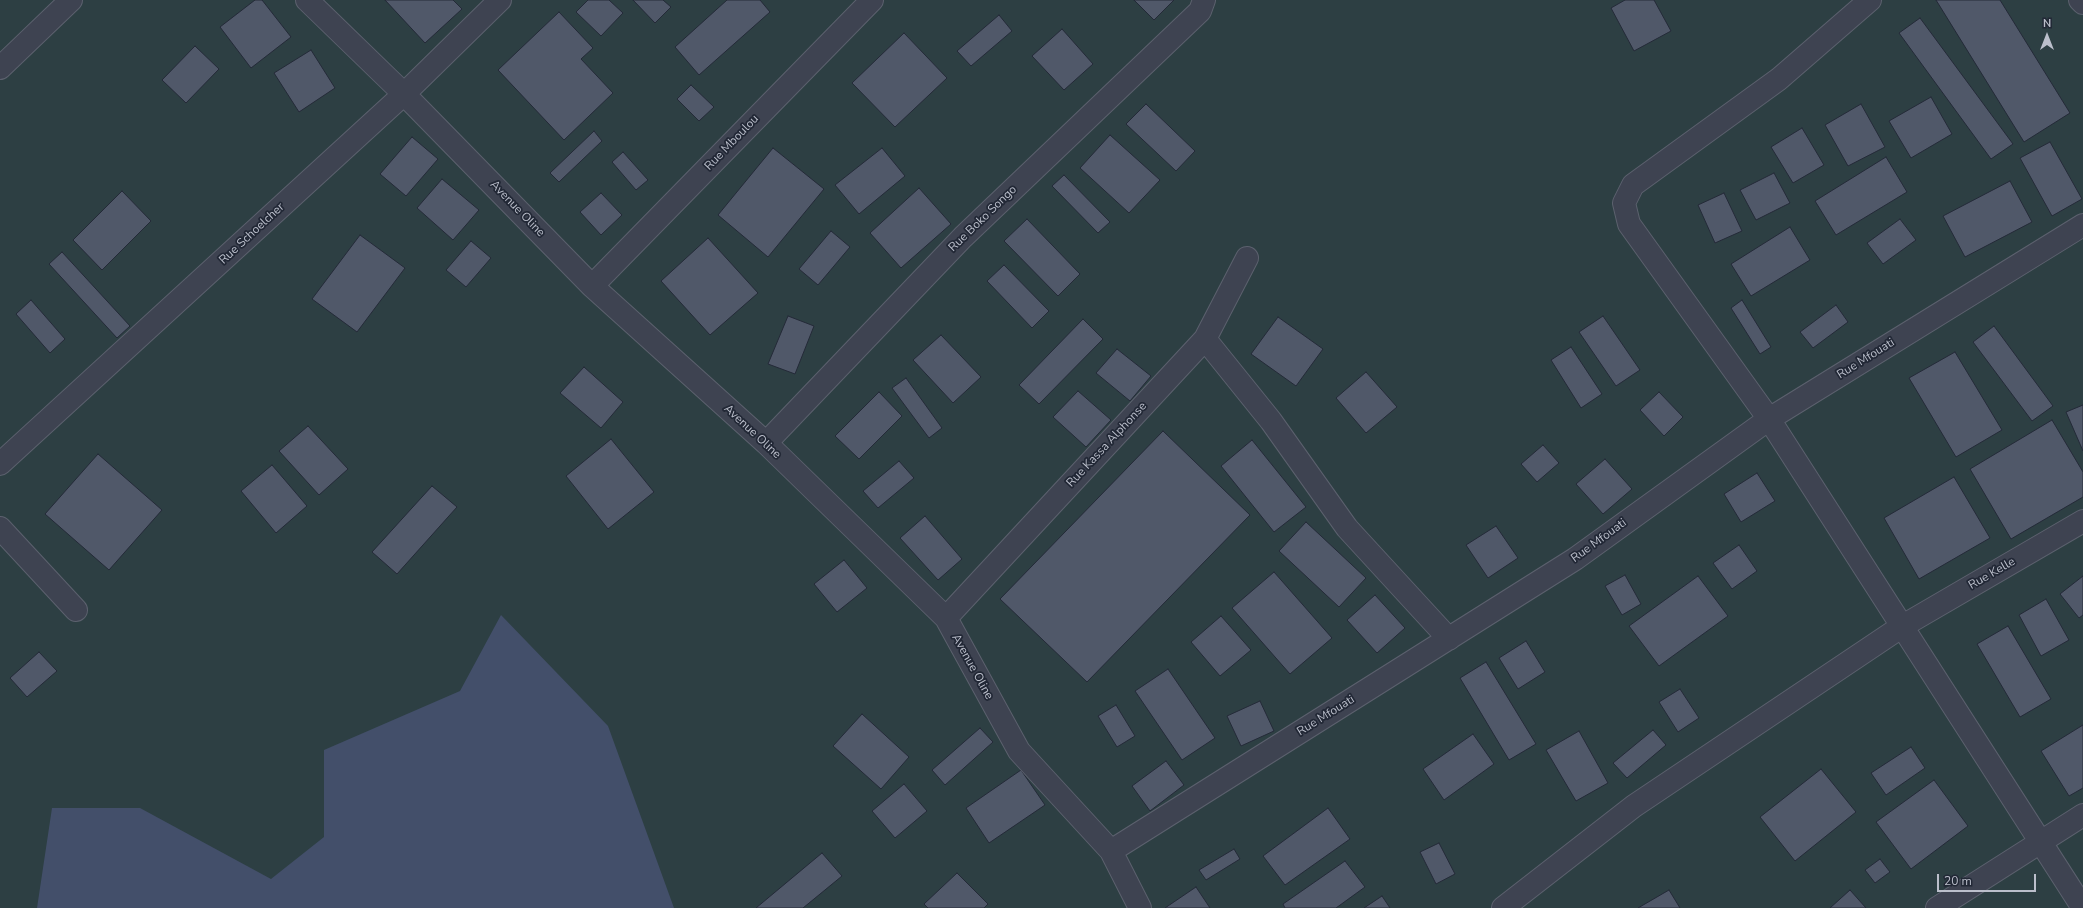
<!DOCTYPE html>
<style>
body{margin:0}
#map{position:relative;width:2083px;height:908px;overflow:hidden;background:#2a3141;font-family:"Nunito Sans",sans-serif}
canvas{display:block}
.north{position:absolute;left:2027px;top:16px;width:40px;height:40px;-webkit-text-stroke:3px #222836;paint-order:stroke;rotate:0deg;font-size:11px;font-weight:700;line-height:16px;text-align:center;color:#bbbfcb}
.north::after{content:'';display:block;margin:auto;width:14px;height:18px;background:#bbbfcb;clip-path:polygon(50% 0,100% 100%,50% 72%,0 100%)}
.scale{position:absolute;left:1937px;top:874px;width:99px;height:18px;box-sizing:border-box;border:2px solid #bbbfcb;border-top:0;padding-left:5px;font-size:12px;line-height:14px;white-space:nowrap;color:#bbbfcb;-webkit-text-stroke:3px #222836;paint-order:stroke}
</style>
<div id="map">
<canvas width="2083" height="908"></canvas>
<div class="north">N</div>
<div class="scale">20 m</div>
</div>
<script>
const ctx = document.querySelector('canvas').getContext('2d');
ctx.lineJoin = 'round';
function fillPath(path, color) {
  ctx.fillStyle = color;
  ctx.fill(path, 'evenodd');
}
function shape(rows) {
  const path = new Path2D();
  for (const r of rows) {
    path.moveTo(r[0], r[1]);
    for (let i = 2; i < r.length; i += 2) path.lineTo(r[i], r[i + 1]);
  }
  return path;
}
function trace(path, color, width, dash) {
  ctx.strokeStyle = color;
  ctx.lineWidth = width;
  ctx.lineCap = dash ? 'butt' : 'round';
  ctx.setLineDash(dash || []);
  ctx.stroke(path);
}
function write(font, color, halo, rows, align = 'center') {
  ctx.font = font + ' "Nunito Sans",sans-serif';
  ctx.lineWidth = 3.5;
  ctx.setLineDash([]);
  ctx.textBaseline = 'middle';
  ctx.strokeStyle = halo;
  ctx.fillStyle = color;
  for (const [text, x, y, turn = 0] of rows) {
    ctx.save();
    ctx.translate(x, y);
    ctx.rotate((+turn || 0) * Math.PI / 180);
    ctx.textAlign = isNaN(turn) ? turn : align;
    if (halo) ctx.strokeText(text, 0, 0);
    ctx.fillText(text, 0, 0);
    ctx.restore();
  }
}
fillPath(shape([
 [0,0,2083,0,2083,908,0,908]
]), '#2d3f43');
fillPath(shape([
 [501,615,608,726,674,908,37,908,52,808,140,808,271,879,324,837,324,750,460,691]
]), '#434f6a');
const building = shape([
 [255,0,262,0,291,37,251,68,220,27,255,0],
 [385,0,453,0,462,9,425,43,385,0],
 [588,0,609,0,623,13,601,36,576,12,588,0],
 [633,0,663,0,671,7,655,23,633,0],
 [727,0,760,0,770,12,699,75,675,47,727,0],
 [1134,0,1174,0,1154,20,1134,0],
 [1625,0,1654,0,1671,31,1634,51,1611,8,1625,0],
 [1936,0,2000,0,2070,113,2024,142,1936,0],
 [559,12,593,48,581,59,613,93,564,140,498,70,559,12],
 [999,15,1012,31,971,66,957,51,999,15],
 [1920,18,2013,144,1991,159,1899,33,1920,18],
 [1062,29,1093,64,1064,90,1032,56,1062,29],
 [904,33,947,78,895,127,852,83,904,33],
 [195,46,219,69,186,103,162,80,195,46],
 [311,50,335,88,299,112,274,73,311,50],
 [691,85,714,107,699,121,677,99,691,85],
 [1931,97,1952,134,1911,158,1889,121,1931,97],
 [1146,104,1195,151,1176,171,1126,124,1146,104],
 [1861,104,1885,147,1848,166,1825,125,1861,104],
 [1802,128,1824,165,1793,183,1771,147,1802,128],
 [594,131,602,141,559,182,550,173,594,131],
 [1110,135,1160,180,1129,213,1080,168,1110,135],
 [412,137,438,159,406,196,380,174,412,137],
 [2050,142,2082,199,2052,216,2020,158,2050,142],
 [773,148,824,189,768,257,718,215,773,148],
 [882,148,905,176,859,214,835,185,882,148],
 [623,152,648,180,636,190,612,162,623,152],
 [1886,157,1907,192,1836,235,1815,201,1886,157],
 [1774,173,1790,203,1756,220,1740,190,1774,173],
 [1064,175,1110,222,1098,233,1052,186,1064,175],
 [442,179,479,210,453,240,417,208,442,179],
 [2010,181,2032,222,1965,257,1943,216,2010,181],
 [919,188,951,224,901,268,870,233,919,188],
 [122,191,151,221,102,270,73,240,122,191],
 [601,193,622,215,601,235,580,212,601,193],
 [1724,193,1742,231,1715,243,1698,205,1724,193],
 [1027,219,1080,274,1058,296,1004,241,1027,219],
 [1900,219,1916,240,1883,264,1867,243,1900,219],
 [1790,227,1810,260,1751,296,1731,264,1790,227],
 [831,231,850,247,818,285,799,269,831,231],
 [360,235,405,268,357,332,312,299,360,235],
 [708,238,758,293,710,335,661,281,708,238],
 [471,241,491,258,466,287,446,270,471,241],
 [62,252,130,326,117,338,49,264,62,252],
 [1004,265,1049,311,1032,328,987,281,1004,265],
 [31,300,65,339,50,353,16,314,31,300],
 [1742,300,1771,347,1760,354,1731,308,1742,300],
 [1836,305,1848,322,1813,348,1800,332,1836,305],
 [788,316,814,326,795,374,768,364,788,316],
 [1603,316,1640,370,1616,386,1579,332,1603,316],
 [1278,317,1323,349,1296,386,1251,354,1278,317],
 [1083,319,1103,339,1039,404,1019,385,1083,319],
 [1994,326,2053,406,2032,421,1973,342,1994,326],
 [941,335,981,377,953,403,913,360,941,335],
 [1571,347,1602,394,1581,408,1551,360,1571,347],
 [1117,349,1151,376,1130,401,1096,373,1117,349],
 [1955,352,2002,430,1956,457,1909,378,1955,352],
 [584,367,623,402,601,428,560,393,584,367],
 [1366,372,1397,407,1366,433,1336,398,1366,372],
 [906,378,942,428,929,438,892,388,906,378],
 [1078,391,1111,420,1086,447,1053,417,1078,391],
 [879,392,902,416,859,459,835,436,879,392],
 [1659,392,1683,417,1664,436,1640,410,1659,392],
 [2083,405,2083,451,2066,412,2083,405],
 [2052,420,2083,472,2083,497,2011,539,1970,469,2052,420],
 [308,426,348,469,319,495,279,451,308,426],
 [1163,431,1250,515,1087,682,1000,599,1163,431],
 [611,439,654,492,608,529,566,476,611,439],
 [1252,440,1306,507,1274,532,1221,466,1252,440],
 [1543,445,1559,463,1537,482,1521,464,1543,445],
 [98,454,162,510,109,570,45,514,98,454],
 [1605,459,1632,489,1603,514,1576,484,1605,459],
 [899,461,914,478,878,508,863,491,899,461],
 [272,465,307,506,276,533,241,491,272,465],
 [1757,473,1775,501,1741,522,1724,494,1757,473],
 [1954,477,1990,538,1919,579,1884,518,1954,477],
 [432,486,457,507,397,574,372,552,432,486],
 [925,516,962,559,938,580,900,538,925,516],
 [1306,522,1366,578,1339,607,1279,551,1306,522],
 [1496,526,1518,558,1488,578,1466,545,1496,526],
 [1739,545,1757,571,1732,589,1713,563,1739,545],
 [844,560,867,588,837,612,814,584,844,560],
 [1274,572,1332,638,1290,674,1232,608,1274,572],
 [1625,575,1641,604,1622,615,1605,586,1625,575],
 [1698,576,1728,616,1659,666,1629,626,1698,576],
 [2083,576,2083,615,2079,618,2060,594,2083,576],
 [1375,595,1405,628,1377,653,1347,620,1375,595],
 [2046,599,2069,640,2041,656,2019,615,2046,599],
 [1221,616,1251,650,1220,676,1191,642,1221,616],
 [2008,626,2051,699,2020,717,1977,644,2008,626],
 [1526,641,1545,672,1518,689,1499,658,1526,641],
 [39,652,57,671,27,697,10,678,39,652],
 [1486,662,1536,744,1509,760,1460,678,1486,662],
 [1168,669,1215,738,1182,760,1135,691,1168,669],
 [1680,689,1699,718,1678,732,1659,702,1680,689],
 [1260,701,1274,731,1241,746,1227,716,1260,701],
 [1116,705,1135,736,1117,747,1098,716,1116,705],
 [862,714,909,757,881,789,833,746,862,714],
 [2083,725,2083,788,2069,796,2041,751,2083,725],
 [980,728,993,742,945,785,932,770,980,728],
 [1653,730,1666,745,1627,778,1613,763,1653,730],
 [1579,731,1608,783,1576,801,1546,750,1579,731],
 [1473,734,1494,764,1444,800,1423,769,1473,734],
 [1911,747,1925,768,1886,795,1871,773,1911,747],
 [1166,761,1184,785,1150,811,1132,786,1166,761],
 [1821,769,1856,812,1795,861,1760,817,1821,769],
 [1021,770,1045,805,989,843,966,808,1021,770],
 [1934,780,1968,826,1911,869,1876,822,1934,780],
 [904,784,927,811,895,838,872,811,904,784],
 [1328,808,1350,839,1285,885,1263,856,1328,808],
 [1439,843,1455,874,1436,884,1420,852,1439,843],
 [1234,849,1240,859,1206,880,1199,870,1234,849],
 [822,853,842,876,803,908,756,908,822,853],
 [1880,859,1890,872,1875,883,1865,870,1880,859],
 [1345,861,1365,887,1336,908,1285,908,1283,904,1345,861],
 [957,873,988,904,984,908,928,908,924,904,957,873],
 [1196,887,1210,908,1165,908,1196,887],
 [1669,890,1680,908,1638,908,1669,890],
 [1850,890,1866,908,1830,908,1850,890],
 [1382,896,1390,908,1364,908,1382,896]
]);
fillPath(building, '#505869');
trace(building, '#242a38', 1);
const minor = shape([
 [307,0,404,94,592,286,766,443,946,618,1019,751,1111,851,1140,908],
 [1870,0,1779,79,1633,185,1624,203,1629,224,1769,419,2083,908],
 [2080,0,2083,3],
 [0,68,71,0],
 [592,286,872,0],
 [1205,339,1271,421,1347,528,1449,639],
 [766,443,963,237,1200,11,1204,0],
 [0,464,404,94,500,0],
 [0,528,76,610],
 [946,618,1205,339,1247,258],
 [1111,851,1575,559,1769,419,2083,225],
 [1503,908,1634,806,1901,627,2083,521],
 [1937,908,2083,815]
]);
trace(minor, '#5c616e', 24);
trace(minor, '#3e4351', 22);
write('12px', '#bbbfcb', '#222836', [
 ["Rue Mboulou",732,143,-46],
 ["Avenue Oline",517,209,46],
 ["Rue Boko Songo",983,219,-44],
 ["Rue Schoelcher",252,234,-43],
 ["Rue Mfouati",1866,359,-32],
 ["Avenue Oline",752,432,43],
 ["Rue Kassa Alphonse",1107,445,-47],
 ["Rue Mfouati",1599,541,-36],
 ["Rue Kelle",1992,574,-30],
 ["Avenue Oline",972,667,61],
 ["Rue Mfouati",1326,716,-32]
]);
</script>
